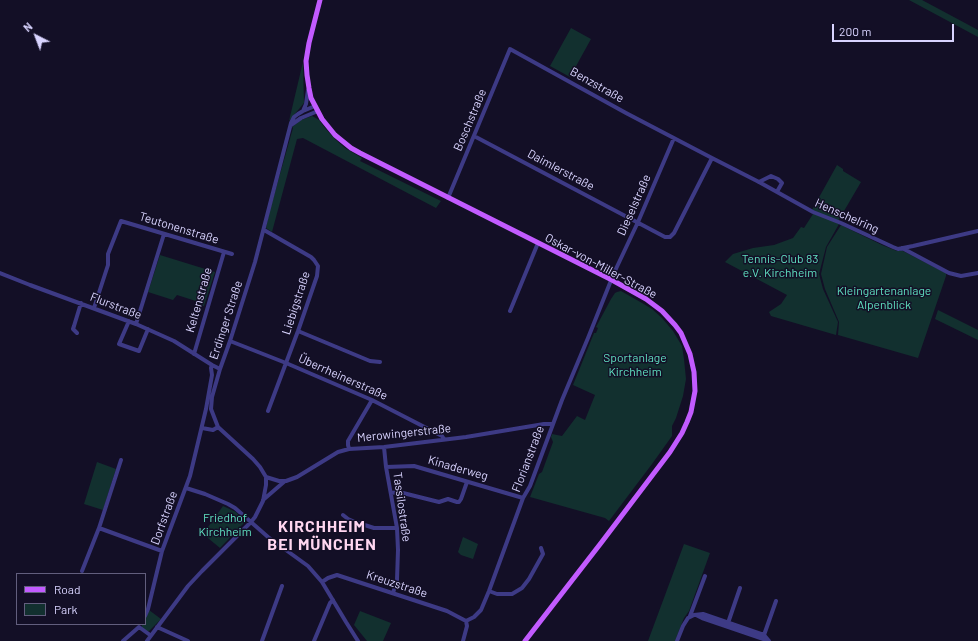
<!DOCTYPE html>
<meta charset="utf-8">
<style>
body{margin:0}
#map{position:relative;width:978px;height:641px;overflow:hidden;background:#130f26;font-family:Barlow,sans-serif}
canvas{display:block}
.legend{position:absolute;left:16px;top:573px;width:130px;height:52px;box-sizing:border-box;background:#130f26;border:1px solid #625e7d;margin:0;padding:5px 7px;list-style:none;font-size:12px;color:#d9d4ff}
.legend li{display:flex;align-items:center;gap:8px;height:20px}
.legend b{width:20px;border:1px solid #625e7d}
.north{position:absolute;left:16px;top:16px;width:40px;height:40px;-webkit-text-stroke:3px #130f26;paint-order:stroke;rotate:318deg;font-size:11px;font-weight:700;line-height:16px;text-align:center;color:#d9d4ff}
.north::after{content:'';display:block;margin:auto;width:14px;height:18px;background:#d9d4ff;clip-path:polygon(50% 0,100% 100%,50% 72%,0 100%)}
.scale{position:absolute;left:832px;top:24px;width:122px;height:18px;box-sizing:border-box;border:2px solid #d9d4ff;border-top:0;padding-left:5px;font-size:12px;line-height:14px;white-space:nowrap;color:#d9d4ff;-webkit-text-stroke:3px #130f26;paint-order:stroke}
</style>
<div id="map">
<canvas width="978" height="641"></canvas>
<ul class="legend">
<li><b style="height:5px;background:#c25bff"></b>Road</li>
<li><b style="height:11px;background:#12302f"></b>Park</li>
</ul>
<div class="north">N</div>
<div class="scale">200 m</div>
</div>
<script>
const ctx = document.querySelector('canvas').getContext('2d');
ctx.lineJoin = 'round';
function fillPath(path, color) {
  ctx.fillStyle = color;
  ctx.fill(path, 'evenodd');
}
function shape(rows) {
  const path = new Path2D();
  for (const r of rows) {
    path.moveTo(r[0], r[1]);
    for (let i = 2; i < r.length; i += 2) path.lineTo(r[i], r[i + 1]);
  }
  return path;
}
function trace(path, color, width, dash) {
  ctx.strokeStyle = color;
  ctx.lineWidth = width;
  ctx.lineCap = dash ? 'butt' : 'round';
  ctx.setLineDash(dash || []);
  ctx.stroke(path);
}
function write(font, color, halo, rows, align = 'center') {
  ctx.font = font + ' Barlow,sans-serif';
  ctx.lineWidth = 3;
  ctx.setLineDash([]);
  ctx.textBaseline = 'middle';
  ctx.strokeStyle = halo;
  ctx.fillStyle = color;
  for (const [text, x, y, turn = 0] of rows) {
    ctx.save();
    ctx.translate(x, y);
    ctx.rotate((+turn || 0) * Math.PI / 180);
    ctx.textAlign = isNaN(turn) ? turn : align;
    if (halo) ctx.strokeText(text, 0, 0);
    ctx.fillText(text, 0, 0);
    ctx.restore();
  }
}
fillPath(shape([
 [909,0,922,0,965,23,978,30,978,37],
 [571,28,591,39,570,77,550,66],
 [303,63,304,103,289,121,302,66],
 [312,116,314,117,319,120,325,128,336,140,345,148,362,158,360,161,441,201,436,208,303,138,297,139,272,232,266,228,269,213,293,128,292,127,301,120],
 [837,165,843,169,843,171,861,182,837,223,839,224,826,247,819,274,823,289,838,322,836,335,771,316,769,312,781,304,787,295,725,262,733,254,753,248,774,245,793,238,801,227,804,228,813,214,812,210],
 [841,225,882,245,897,251,901,250,946,273,946,276,918,358,838,335,839,322,825,289,821,274,827,247],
 [160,255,215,272,204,306,198,305,199,302,177,295,173,300,148,292],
 [621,291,642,303,652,309,662,318,673,331,682,346,684,359,686,379,683,396,676,418,672,426,672,436,652,464,609,521,605,518,530,497,539,474,542,472,553,442,551,437,552,434,562,436,577,416,585,420,595,395,573,385,594,333,596,333,598,328,596,327,611,299,615,293,617,292],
 [938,310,978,330,978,340,935,319],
 [97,462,116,469,103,510,84,504],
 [223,506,236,512,245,522,220,548,203,534],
 [463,537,478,544,473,559,461,555,458,552],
 [684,544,710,553,689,611,684,618,675,641,648,641],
 [149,610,161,619,149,631,147,631,142,628,142,624,145,624,145,619],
 [360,611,391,623,383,641,367,641,354,625]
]), '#12302f');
trace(shape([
 [303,111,306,104,308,90],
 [291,125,301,118,318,111],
 [474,136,665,237,670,237,674,233,712,158],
 [759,182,771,176,778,179,782,183,778,190,776,191],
 [448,198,510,49,626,113,712,158,759,182,813,212,841,223,893,247,898,249,913,246,978,231],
 [264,230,311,257,314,260,318,266,317,276,298,331,268,411],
 [902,248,949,273,961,276,978,273],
 [0,273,30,285,136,324,174,341,212,365,220,369],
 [94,308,108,265,108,254,121,221,232,254],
 [510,311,538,243],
 [129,321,119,344,139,351,148,329],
 [136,324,164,234],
 [298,331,370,361,380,362],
 [77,333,73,329,74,326,81,303],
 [230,341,286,363,372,400,442,436,444,439],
 [194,354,224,252],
 [202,428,213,430,218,427],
 [384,447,386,467,397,528,398,550,397,580,393,593],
 [349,449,348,445,348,441,372,400],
 [386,467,414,466,523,498],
 [266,477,279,481,286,481,297,477,338,452,349,449,384,447,466,437,544,424,552,424],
 [186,488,205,494,228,504,235,508,268,537,308,566,322,582,346,622,358,641],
 [391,493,399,492,439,502,448,499,457,502,459,502,461,499,467,482],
 [263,500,285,481],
 [343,515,348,519,355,522,374,528,397,528],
 [99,528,121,460],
 [82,571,99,528,162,551],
 [322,582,328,578,337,575,447,611,466,621],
 [489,591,497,594,512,594,522,588,529,579,543,554,541,548],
 [696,615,702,618,769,641],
 [145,616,148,609,162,551,190,476,206,409,212,375,211,368,212,365],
 [690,616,705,576],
 [728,623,740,588],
 [157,627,188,641],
 [764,635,776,601],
 [123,641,139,627,150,635],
 [147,641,188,586,202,571,251,522,255,517,263,501,266,485,266,477,260,467,253,459,218,427,211,409,212,397,220,369,230,341,255,262,291,123,294,117,298,114,303,111,315,106],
 [262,641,282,586],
 [314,641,330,603,333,600],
 [463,641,467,626,466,621,474,617,481,610,489,591,523,498,530,486,562,400,588,338,614,273,638,222,674,138],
 [677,641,683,626,688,618,694,615,703,614,764,635,769,641]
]), '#3d3a85', 4);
trace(shape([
 [320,0,309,43,306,61,307,75,309,88,311,98,322,119,335,135,351,148,360,153,612,280,646,299,662,311,675,325,681,333,690,354,694,372,695,391,691,412,687,422,682,433,670,452,601,543,525,641]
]), '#c25bff', 5);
write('12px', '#d9d4ff', '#130f26', [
 ["Benzstraße",597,85,29],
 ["Boschstraße",470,120,-67],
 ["Daimlerstraße",561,170,28],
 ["Dieselstraße",634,205,-66],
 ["Henschelring",847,216,24],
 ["Teutonenstraße",179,228,17],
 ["Oskar-von-Miller-Straße",601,266,28],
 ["Keltenstraße",199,300,-74],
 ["Liebigstraße",296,303,-72],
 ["Flurstraße",116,306,21],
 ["Erdinger Straße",226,320,-72],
 ["Überrheinerstraße",343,377,24],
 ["Merowingerstraße",404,433,-6],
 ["Florianstraße",528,459,-69],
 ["Kinaderweg",458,468,16],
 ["Tassilostraße",402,507,82],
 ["Dorfstraße",164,518,-70],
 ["Kreuzstraße",397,584,18]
]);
write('12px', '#5fe0c0', '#130f26', [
 ["Tennis-Club 83",780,259],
 ["e.V. Kirchheim",780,273],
 ["Kleingartenanlage",884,291],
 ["Alpenblick",884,305],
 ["Sportanlage",635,358],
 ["Kirchheim",635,372],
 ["Friedhof",225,518],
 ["Kirchheim",225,532]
]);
ctx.letterSpacing = '1px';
write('bold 16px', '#ffd6f0', '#130f26', [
 ["KIRCHHEIM",322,527],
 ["BEI MÜNCHEN",322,545]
]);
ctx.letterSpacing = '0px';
</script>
